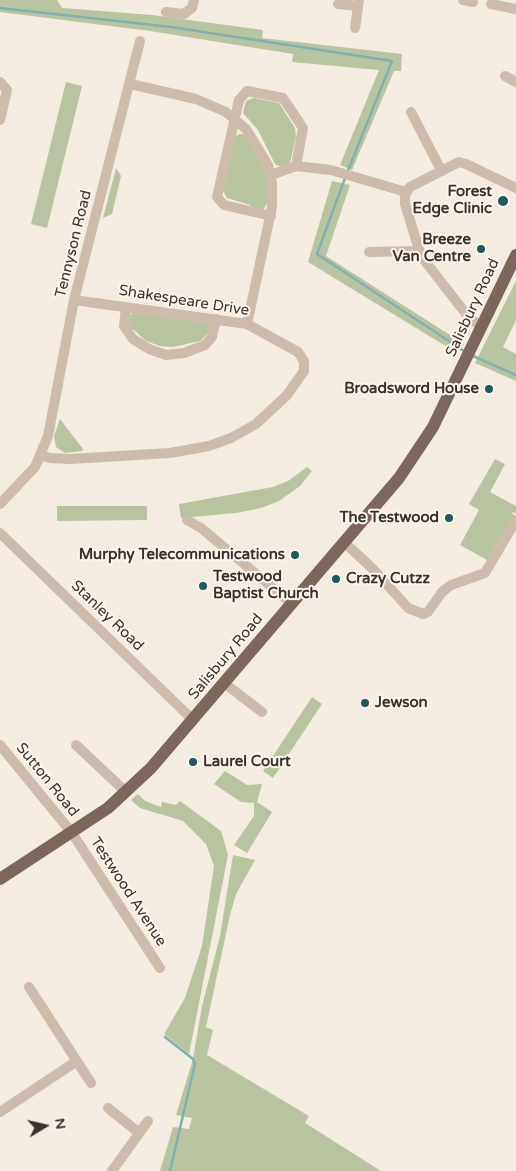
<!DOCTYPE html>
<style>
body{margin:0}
#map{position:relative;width:516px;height:1171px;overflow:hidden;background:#f4ebe1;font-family:"Varela Round",sans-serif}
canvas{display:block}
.north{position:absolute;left:20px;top:1101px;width:50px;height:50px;-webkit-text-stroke:4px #fbf5ee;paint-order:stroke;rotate:81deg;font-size:14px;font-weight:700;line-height:20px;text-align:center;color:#3b302b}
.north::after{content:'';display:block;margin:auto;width:18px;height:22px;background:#3b302b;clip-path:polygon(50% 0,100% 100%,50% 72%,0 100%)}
</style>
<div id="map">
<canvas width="516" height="1171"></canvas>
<div class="north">N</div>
</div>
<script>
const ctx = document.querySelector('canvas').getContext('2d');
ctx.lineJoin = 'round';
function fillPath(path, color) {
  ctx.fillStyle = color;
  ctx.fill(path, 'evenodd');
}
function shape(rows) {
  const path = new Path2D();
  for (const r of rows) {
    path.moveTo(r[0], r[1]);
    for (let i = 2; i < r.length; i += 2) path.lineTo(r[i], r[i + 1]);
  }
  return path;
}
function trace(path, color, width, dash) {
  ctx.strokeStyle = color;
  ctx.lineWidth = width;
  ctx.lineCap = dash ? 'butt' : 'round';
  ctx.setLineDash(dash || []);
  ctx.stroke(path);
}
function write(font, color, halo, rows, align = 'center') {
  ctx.font = font + ' "Varela Round",sans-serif';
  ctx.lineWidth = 4;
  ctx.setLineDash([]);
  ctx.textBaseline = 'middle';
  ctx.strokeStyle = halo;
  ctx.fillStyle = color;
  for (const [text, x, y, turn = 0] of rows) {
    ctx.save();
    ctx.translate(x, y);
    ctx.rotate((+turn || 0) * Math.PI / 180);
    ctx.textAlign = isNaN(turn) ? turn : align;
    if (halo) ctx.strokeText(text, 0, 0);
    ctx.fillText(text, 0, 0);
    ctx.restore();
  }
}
fillPath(shape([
 [0,0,57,0,62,8,152,15,263,30,262,38,402,54,401,71,394,71,352,170,340,165,379,70,292,62,293,54,150,31,0,12],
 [66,82,82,86,47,228,31,224],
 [254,98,279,103,295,128,296,137,290,163,281,167,275,164,258,130,243,113,246,101],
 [240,134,244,134,264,166,268,180,268,202,263,210,253,209,250,205,227,198,221,187,236,136],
 [116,168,121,176,112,214,103,218],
 [332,181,350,185,326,256,464,344,457,353,308,262],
 [516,281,516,320,503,347,516,354,516,381,475,363],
 [133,312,210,323,212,330,200,341,173,347,160,346,146,341,133,329,130,331,127,319],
 [60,419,83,449,82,451,65,453,56,447,54,436],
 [495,459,505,464,490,492,516,506,516,513,511,512,514,515,489,561,460,545,479,510,469,504],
 [307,467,312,471,300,486,279,501,261,508,236,513,181,518,179,504,273,487,288,481],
 [57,506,147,506,147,520,57,521],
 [312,697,322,704,273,778,263,771],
 [225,771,247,785,262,784,257,802,272,812,247,853,234,845,254,816,254,803,241,802,214,784],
 [138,794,145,801,161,807,162,802,176,805,180,801,221,831,228,855,189,1054,164,1034,185,998,202,946,214,866,206,844,183,821,140,808,131,800],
 [233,855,255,860,236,894,230,915,206,1027,213,1030,207,1055,309,1116,305,1123,381,1171,160,1171,173,1127,189,1129,192,1118,176,1115,193,1059,202,1006,220,936]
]), '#b8c4a0');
trace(shape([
 [0,8,171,27,392,61,347,173],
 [345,178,317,254,464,351],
 [471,355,516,375],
 [165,1037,193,1059,195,1064,170,1171]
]), '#7fb0b2', 2.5);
trace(shape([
 [463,0,473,2],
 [338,4,358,6],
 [491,4,516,9],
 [166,12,184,14,192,8,194,0],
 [355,28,359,0],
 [505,76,516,82],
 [0,82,7,90,0,120],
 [130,84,196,99,226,112,246,129,268,165,272,184,272,207,247,324],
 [411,112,441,170],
 [296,166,331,170,406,192],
 [271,175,296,166,303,128,283,98,247,91,239,100,217,197,224,205,271,216],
 [369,252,419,251],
 [126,307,124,326,133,339,149,349,166,355,184,353,205,345,212,337,216,319],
 [482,326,470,319,421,256,405,204,405,195,410,187,459,162,466,164,516,188],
 [41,455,50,458,70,459,170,453,209,446,231,438,256,424,287,395,304,371,304,361,298,352,247,324,74,300],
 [0,504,35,467,48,436,74,300,140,41],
 [187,520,201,528,292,604],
 [0,533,193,720],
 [344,542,374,570,408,608,423,614,428,612,442,592,451,585,485,573,516,520],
 [224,683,262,712],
 [0,745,72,833,160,968],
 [76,745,126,792],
 [29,987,91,1083],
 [108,1108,138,1132],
 [0,1112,77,1061],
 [112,1171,148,1121]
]), '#cdbbac', 10);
trace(shape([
 [0,879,108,808,151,768,399,478,433,427,516,255]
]), '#7d675c', 12);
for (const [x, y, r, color] of [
 [503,201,6,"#1f5a5e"],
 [481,249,5,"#1f5a5e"],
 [489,389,5,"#1f5a5e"],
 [449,518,5,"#1f5a5e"],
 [295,555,5,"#1f5a5e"],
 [336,579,5,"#1f5a5e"],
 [203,586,5,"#1f5a5e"],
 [365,703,5,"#1f5a5e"],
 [193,762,5,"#1f5a5e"]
]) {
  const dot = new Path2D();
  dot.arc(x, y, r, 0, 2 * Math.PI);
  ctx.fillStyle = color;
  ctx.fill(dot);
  trace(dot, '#fbf5ee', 2);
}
write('bold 15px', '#3b302b', '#fbf5ee', [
 ["Forest",492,192],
 ["Edge Clinic",492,209],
 ["Breeze",471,240],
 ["Van Centre",471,257],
 ["Broadsword House",479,389],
 ["The Testwood",439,518],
 ["Murphy Telecommunications",285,555],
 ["Testwood",213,577,"left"],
 ["Baptist Church",213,594,"left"],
 ["Crazy Cutzz",346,579,"left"],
 ["Jewson",375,703,"left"],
 ["Laurel Court",203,762,"left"]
], 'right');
write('15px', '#3b302b', '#fbf5ee', [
 ["Tennyson Road",74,244,-76],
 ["Shakespeare Drive",184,301,9],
 ["Salisbury Road",473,308,-65],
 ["Stanley Road",107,616,44],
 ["Salisbury Road",226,657,-50],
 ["Sutton Road",47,780,51],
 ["Testwood Avenue",128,892,57]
]);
</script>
